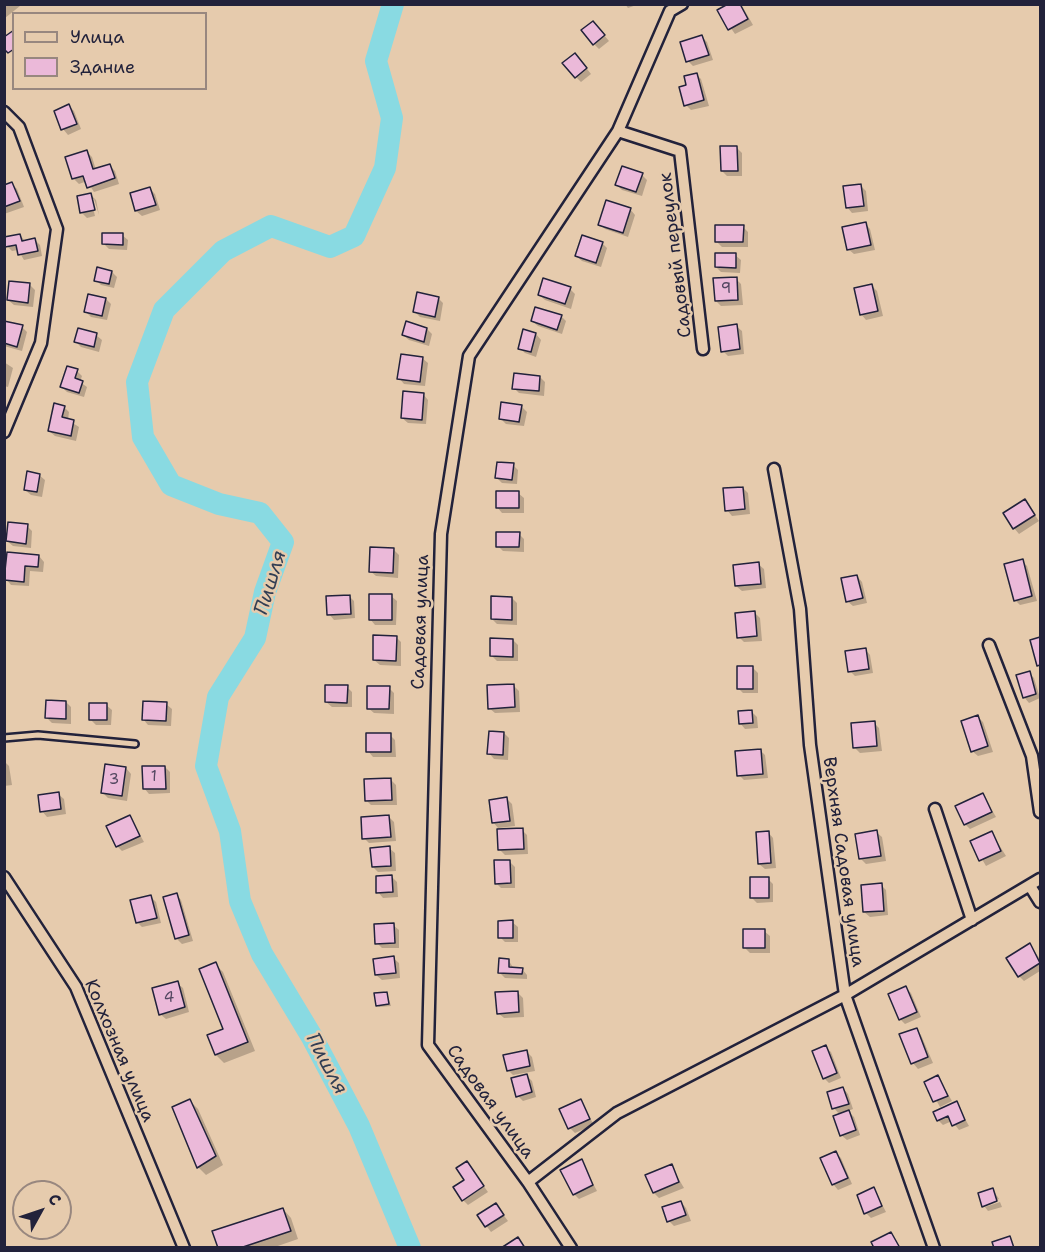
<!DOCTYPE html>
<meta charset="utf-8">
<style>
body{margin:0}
#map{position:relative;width:1045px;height:1252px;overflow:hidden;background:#e6cbad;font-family:"Shantell Sans",sans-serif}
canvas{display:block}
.frame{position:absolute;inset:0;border:6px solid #22223b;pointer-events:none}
.legend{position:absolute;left:12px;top:12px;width:195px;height:78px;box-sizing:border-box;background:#e6cbad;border:2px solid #98877f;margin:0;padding:8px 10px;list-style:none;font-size:18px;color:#22223b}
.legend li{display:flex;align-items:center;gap:12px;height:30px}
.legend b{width:30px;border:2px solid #98877f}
.north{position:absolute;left:12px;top:1180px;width:60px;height:60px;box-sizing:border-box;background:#e6cbad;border:2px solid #98877f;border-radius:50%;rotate:50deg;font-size:16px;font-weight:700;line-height:24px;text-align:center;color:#22223b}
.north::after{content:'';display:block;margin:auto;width:21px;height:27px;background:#22223b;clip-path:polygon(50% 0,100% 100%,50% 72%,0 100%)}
</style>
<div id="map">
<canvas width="1045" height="1252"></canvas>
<div class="frame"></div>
<ul class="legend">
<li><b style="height:8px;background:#e6cbad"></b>Улица</li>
<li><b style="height:16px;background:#ebb9d9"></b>Здание</li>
</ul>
<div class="north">С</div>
</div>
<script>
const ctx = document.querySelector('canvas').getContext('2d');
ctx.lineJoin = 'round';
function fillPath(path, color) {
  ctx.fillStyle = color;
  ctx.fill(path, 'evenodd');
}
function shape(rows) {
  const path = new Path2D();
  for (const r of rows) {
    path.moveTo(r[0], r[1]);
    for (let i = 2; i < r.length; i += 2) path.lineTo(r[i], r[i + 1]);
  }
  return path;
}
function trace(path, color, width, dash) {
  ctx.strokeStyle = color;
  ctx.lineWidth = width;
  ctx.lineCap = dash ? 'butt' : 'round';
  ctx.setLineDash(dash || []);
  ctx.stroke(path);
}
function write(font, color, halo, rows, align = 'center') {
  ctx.font = font + ' "Shantell Sans",sans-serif';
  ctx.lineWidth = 5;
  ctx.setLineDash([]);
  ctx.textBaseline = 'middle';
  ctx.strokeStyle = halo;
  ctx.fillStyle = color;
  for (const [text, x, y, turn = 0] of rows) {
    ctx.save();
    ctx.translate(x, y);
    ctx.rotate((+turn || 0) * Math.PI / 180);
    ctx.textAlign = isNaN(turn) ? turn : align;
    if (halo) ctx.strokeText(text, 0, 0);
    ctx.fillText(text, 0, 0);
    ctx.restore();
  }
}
fillPath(shape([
 [4,4,19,4,20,6,5,18],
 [625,4,639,4,628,8],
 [731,4,741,4,753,25,735,34,719,11],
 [598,28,609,41,599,49,594,44],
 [702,37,707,42,713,60,693,66,688,61],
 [580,60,591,74,581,82,576,77],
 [696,74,701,79,709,106,691,110,686,105,688,86],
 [69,106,74,111,81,129,68,135,63,129,56,111],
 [737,148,742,153,742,176,727,176,722,171],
 [87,152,92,157,96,170,110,166,115,171,119,184,94,192,87,181,79,184,74,179],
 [642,175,647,180,642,196,622,190,617,185],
 [12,184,17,189,24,207,4,214,4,187],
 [861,186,866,191,868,211,852,213,847,207],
 [150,189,155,194,160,210,142,216,136,211],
 [91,195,96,200,99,215,94,199,91,199,95,216,87,218,82,213],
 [630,209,635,215,628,237,605,229,599,224],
 [865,223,870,229,875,250,854,254,848,249],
 [743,227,748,232,748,247,722,247,716,241],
 [20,235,25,241,35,240,40,245,42,256,24,260,18,250,12,251,7,246],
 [122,235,128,240,127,250,109,249,104,244],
 [602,243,607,248,601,267,582,261,576,256],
 [735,255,741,260,740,273,721,272,716,267],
 [112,272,117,277,114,288,101,285,96,280],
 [736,279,741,284,743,305,721,306,716,301],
 [30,285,35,290,33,307,14,305,8,300],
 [872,286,877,291,883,316,866,320,861,314],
 [570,289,575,294,571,309,545,300,539,295],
 [438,298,443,303,440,321,420,317,415,312],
 [106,299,111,304,107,320,91,317,86,312],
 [561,316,566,321,562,334,538,326,532,321],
 [4,322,22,327,27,332,22,351,4,346],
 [736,326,742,331,744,354,728,356,723,351],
 [427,329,432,334,429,346,409,340,403,335],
 [536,334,541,340,536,357,525,353,519,348],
 [96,335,102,340,99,352,81,347,76,342],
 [422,358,428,363,425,386,404,384,399,378],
 [4,362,13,368,8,387,4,386],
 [77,371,82,376,80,382,87,387,84,397,67,392,62,387],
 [540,377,545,382,544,396,519,393,514,388],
 [423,394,428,400,426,424,408,423,402,418],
 [521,406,527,412,524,426,506,424,500,418],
 [64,407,69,412,68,420,79,427,76,441,55,436,49,431],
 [513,465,518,470,517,484,502,483,497,478],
 [39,475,45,480,42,497,31,495,25,490],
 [743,488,748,493,750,514,732,516,727,510],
 [518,493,524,498,524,513,502,513,497,507],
 [1025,501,1039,521,1019,534,1014,528],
 [27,526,32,531,31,548,13,546,7,541],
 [519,534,524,539,524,552,503,551,498,546],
 [394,550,399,555,398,578,376,576,370,571],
 [39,556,44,562,43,572,30,571,29,586,11,585,6,579],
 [1022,561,1027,566,1037,601,1020,605,1015,600],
 [758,564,764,569,766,588,742,591,736,586],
 [857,576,862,582,867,603,853,606,847,601],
 [349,596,354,601,355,618,334,620,329,614],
 [391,596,397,601,396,625,375,625,370,619],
 [512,598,517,603,517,625,497,624,492,619],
 [754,612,760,618,762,641,744,642,739,637],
 [396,637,401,642,401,666,380,665,374,660],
 [513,640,518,645,518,661,497,661,492,656],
 [865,649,870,655,873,673,855,676,850,671],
 [753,668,758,673,758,693,743,693,738,688],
 [1029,673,1034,678,1040,698,1029,703,1024,697],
 [513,685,519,691,520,712,495,713,489,708],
 [347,687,352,692,352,707,332,707,326,702],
 [389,688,394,693,394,714,374,713,368,708],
 [66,702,71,707,71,724,52,723,47,718],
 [166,704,172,709,171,726,148,725,143,719],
 [106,705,112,710,111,725,96,725,90,719],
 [752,712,757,717,758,728,745,729,740,723],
 [978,717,983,722,993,752,978,756,972,751],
 [874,723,879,728,882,751,860,753,855,748],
 [504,733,509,738,508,760,494,759,489,753],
 [390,735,395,740,396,757,373,757,368,751],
 [760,750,765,755,768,778,744,780,739,775],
 [4,761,9,766,12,785,4,786],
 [165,767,170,772,170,793,149,794,144,788],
 [126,768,131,774,127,801,108,798,103,793],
 [391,780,396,785,397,805,371,805,366,800],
 [58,794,64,799,66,814,47,817,42,811],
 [983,795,996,817,970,829,965,824],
 [507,799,512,804,515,826,498,828,493,822],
 [130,817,144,842,122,851,117,846],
 [389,817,394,822,396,841,369,843,364,838],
 [522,830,527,835,528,854,505,855,499,849],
 [768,832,773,838,776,868,765,869,759,864],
 [876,832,882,837,886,861,866,864,861,859],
 [991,832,1006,856,986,866,972,842],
 [389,848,395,853,396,871,378,872,373,867],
 [509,861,515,867,515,888,501,888,496,883],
 [392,877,397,882,398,897,383,898,378,892],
 [768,879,773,884,773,902,757,903,751,897],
 [881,885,886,890,888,915,870,917,864,912],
 [176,894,181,900,193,941,182,944,177,939,165,898],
 [151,897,156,902,161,923,142,927,137,922],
 [512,922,518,927,518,942,505,942,500,937],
 [393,925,399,930,399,948,382,948,377,943],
 [764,931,770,936,770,953,750,953,745,948],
 [1030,945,1040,959,1040,971,1024,981,1019,976],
 [393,958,399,963,400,978,382,980,376,975],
 [509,961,514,969,522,969,527,975,527,979,505,978,499,972],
 [215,964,223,972,255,1051,224,1063,216,1055,225,1030],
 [177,983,183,988,189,1012,166,1019,160,1014],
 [906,988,911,993,921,1017,905,1024,900,1019],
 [517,992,523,998,524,1017,504,1018,498,1013],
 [387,993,391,1006,379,1007,377,1005],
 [916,1029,921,1035,933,1063,918,1069,913,1063],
 [825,1047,831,1052,841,1078,829,1083,824,1078],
 [527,1052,532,1057,535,1071,513,1075,508,1070],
 [526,1075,532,1081,536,1097,523,1101,518,1096],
 [938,1077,952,1101,940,1107,926,1082],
 [843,1088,848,1094,853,1109,848,1111,854,1117,860,1135,847,1140,841,1135,840,1115,834,1108],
 [190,1101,198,1109,223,1165,206,1175,198,1167],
 [580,1101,594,1125,575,1133,570,1128],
 [956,1103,969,1126,959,1130,952,1121,943,1125,938,1120],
 [836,1153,841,1158,852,1184,838,1190,833,1184],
 [581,1161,597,1191,579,1199,574,1194],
 [467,1163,488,1192,468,1205,463,1200],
 [671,1166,684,1188,659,1198,654,1193],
 [874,1189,886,1212,871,1218,866,1213],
 [993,1190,999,1199,984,1204,984,1207,983,1206],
 [681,1202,686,1208,691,1221,674,1226,669,1221],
 [1000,1202,1002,1207,988,1211,985,1207],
 [496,1205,508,1221,491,1232,479,1216],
 [283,1209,291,1218,298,1239,272,1248,219,1248]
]), '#0003');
trace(shape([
 [393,4,376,61,392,118,385,168,354,236,330,247,271,226,223,251,164,310,137,382,143,437,171,485,219,504,260,513,283,542,265,592,255,638,218,697,206,766,230,831,240,901,262,954,312,1037,359,1126,410,1248]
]), '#89dae2', 22);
const building = shape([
 [728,4,740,4,748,19,728,30,717,10,728,4],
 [593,21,605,35,593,45,581,30,593,21],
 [14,30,14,49,8,53,4,49,4,37,14,30],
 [702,35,709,55,686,62,680,42,702,35],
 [575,53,587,68,575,78,562,63,575,53],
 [697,73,704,100,684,106,679,87,686,85,684,76,697,73],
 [69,104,77,124,61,130,54,111,69,104],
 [720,146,737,146,738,171,721,171,720,146],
 [87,150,93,169,110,164,115,178,87,188,83,176,72,179,65,157,87,150],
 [622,166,643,173,636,192,615,185,622,166],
 [12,182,20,201,4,207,4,185,12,182],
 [861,184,864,206,846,208,843,186,861,184],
 [150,187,156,205,135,211,130,193,150,187],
 [91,193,95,210,80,213,77,196,91,193],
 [606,200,631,208,623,233,598,225,606,200],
 [866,222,871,245,847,250,842,227,866,222],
 [715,225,744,225,743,242,715,242,715,225],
 [102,233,123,233,123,245,102,244,102,233],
 [20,234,22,241,35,238,38,251,18,255,16,245,5,247,4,237,20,234],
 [582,235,603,242,596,263,575,256,582,235],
 [715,253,736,253,736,268,715,267,715,253],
 [97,267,112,271,109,284,94,281,97,267],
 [737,277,738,300,715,301,713,278,737,277],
 [543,278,571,287,565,304,538,295,543,278],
 [9,281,30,283,28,303,7,300,9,281],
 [872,284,878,311,860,315,854,288,872,284],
 [417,292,439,297,435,317,413,312,417,292],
 [88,294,106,298,102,316,84,312,88,294],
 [535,307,562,315,557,330,531,321,535,307],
 [4,321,23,325,17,347,4,343,4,321],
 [406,321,427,328,424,342,402,335,406,321],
 [737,324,740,349,721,352,718,327,737,324],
 [78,328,97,333,94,347,74,342,78,328],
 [523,329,536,333,531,352,518,349,523,329],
 [401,354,423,357,420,382,397,379,401,354],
 [67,366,78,369,75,378,83,381,79,393,60,387,67,366],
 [514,373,540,376,539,391,512,389,514,373],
 [403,391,424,393,422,420,401,418,403,391],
 [501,402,522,405,519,422,499,419,501,402],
 [54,403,65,406,62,417,74,420,71,436,48,431,54,403],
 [497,462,514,463,512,480,495,478,497,462],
 [27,471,40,474,37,492,24,490,27,471],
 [743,487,745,509,725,511,723,488,743,487],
 [496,491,519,491,519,508,496,508,496,491],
 [1025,499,1035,515,1013,529,1003,513,1025,499],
 [8,522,28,524,26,544,6,541,8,522],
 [496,532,520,532,519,547,496,547,496,532],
 [370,547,394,548,393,573,369,572,370,547],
 [7,552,39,555,38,567,25,566,24,582,4,580,7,552],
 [1023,559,1032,596,1014,601,1004,564,1023,559],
 [759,562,761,584,735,586,733,565,759,562],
 [857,575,863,598,846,602,841,578,857,575],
 [369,594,392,594,392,620,369,620,369,594],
 [350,595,351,614,327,615,326,596,350,595],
 [491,596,512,597,512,620,491,619,491,596],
 [755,611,757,636,737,638,735,613,755,611],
 [373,635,397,636,396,661,373,660,373,635],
 [1040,637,1040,665,1037,666,1030,640,1040,637],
 [490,638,513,639,513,657,490,656,490,638],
 [866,648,869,669,848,672,845,651,866,648],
 [737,666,753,666,753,689,737,689,737,666],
 [1030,671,1036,694,1023,698,1016,675,1030,671],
 [514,684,515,707,488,709,487,685,514,684],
 [325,685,348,685,347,703,325,702,325,685],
 [367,686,390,686,389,709,367,709,367,686],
 [46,700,66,701,66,719,45,718,46,700],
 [143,701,167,702,166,721,142,720,143,701],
 [89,703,107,703,107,720,89,720,89,703],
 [752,710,753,723,739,724,738,711,752,710],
 [978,715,988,746,971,752,961,721,978,715],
 [875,721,877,746,853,748,851,723,875,721],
 [489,731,504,732,503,755,487,754,489,731],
 [366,733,391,733,391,752,366,752,366,733],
 [761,749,763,774,737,776,735,751,761,749],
 [105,764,126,767,122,796,101,793,105,764],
 [142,766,165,766,166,789,143,789,142,766],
 [391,778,392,800,365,801,364,779,391,778],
 [59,792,61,809,40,812,38,795,59,792],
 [983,793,992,812,964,825,955,806,983,793],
 [507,797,510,821,492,823,489,800,507,797],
 [130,815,140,836,116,847,106,826,130,815],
 [389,815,391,837,362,839,361,817,389,815],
 [523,828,524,849,498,850,497,829,523,828],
 [877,830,881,856,859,859,855,834,877,830],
 [769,831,771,863,758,864,756,832,769,831],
 [992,831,1001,851,979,861,970,841,992,831],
 [390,846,391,866,372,867,370,848,390,846],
 [494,860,510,860,511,883,495,884,494,860],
 [392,875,393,892,376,893,376,876,392,875],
 [750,877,769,877,769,898,750,898,750,877],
 [882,883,884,911,863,912,861,885,882,883],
 [177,893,189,935,175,939,163,897,177,893],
 [151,895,157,918,136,923,130,900,151,895],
 [513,920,513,938,498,938,498,921,513,920],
 [394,923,395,943,375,944,374,924,394,923],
 [743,929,765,929,765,948,743,948,743,929],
 [1030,943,1040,963,1018,977,1006,958,1030,943],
 [394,956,396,973,375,975,373,959,394,956],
 [499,958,509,959,509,967,523,968,522,974,498,973,499,958],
 [216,962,248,1042,215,1055,207,1035,223,1029,199,969,216,962],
 [178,981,185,1007,159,1015,152,988,178,981],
 [906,986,917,1012,899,1020,888,994,906,986],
 [518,991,519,1012,497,1014,495,992,518,991],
 [387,992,389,1004,376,1006,374,993,387,992],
 [917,1028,928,1057,911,1064,899,1034,917,1028],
 [826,1045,837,1073,823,1079,812,1051,826,1045],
 [527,1050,530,1066,507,1071,503,1055,527,1050],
 [527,1074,532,1092,516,1097,511,1078,527,1074],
 [938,1075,948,1096,933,1102,924,1082,938,1075],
 [843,1087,849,1104,832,1109,827,1092,843,1087],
 [190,1099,216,1156,197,1168,172,1107,190,1099],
 [581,1099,590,1119,568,1129,559,1109,581,1099],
 [957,1101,965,1120,952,1126,948,1116,937,1121,933,1112,957,1101],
 [849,1110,856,1130,840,1136,833,1116,849,1110],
 [836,1151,848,1178,832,1185,820,1158,836,1151],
 [582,1159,593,1185,573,1195,560,1170,582,1159],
 [467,1161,484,1186,462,1201,453,1187,464,1180,456,1168,467,1161],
 [672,1164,679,1182,653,1193,645,1175,672,1164],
 [874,1187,882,1206,864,1214,857,1195,874,1187],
 [993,1188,997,1201,982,1207,978,1193,993,1188],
 [681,1201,686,1215,667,1222,662,1207,681,1201],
 [496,1203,504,1215,485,1227,477,1215,496,1203],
 [283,1208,291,1231,240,1248,218,1248,212,1231,283,1208],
 [891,1232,900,1248,874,1248,871,1242,891,1232],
 [1010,1236,1014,1248,994,1248,992,1242,1010,1236],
 [518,1237,525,1248,501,1248,518,1237]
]);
fillPath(building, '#ebb9d9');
trace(building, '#22223b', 1.5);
const lane = shape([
 [4,738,38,735,135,744]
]);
const street = shape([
 [670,11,682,4],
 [4,112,19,127,57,229,41,343,4,432],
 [618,131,680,151,703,349],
 [774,469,800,609,810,745,845,995,934,1248],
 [989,645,1032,756,1040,812],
 [935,809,972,920],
 [4,877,76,987,184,1248],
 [1030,886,1040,902],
 [528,1182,617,1113,845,995,1040,879],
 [571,1248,528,1182,428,1045,441,534,469,356,618,131,670,11]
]);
trace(lane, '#22223b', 10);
trace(street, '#22223b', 15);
trace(lane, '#e6cbad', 5);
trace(street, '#e6cbad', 10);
write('15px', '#544862', null, [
 ["9",726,289],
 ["1",154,777],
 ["3",114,780],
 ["4",169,998]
]);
write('18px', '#22223b', '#e6cbad', [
 ["Садовый переулок",676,255,-97],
 ["Садовая улица",421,622,-88],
 ["Верхняя Садовая улица",843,862,82],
 ["Колхозная улица",119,1051,67],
 ["Садовая улица",490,1102,54]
]);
write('italic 20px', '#313e54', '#e6cbad', [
 ["Пишля",271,583,-73],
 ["Пишля",326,1064,62]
]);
</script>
